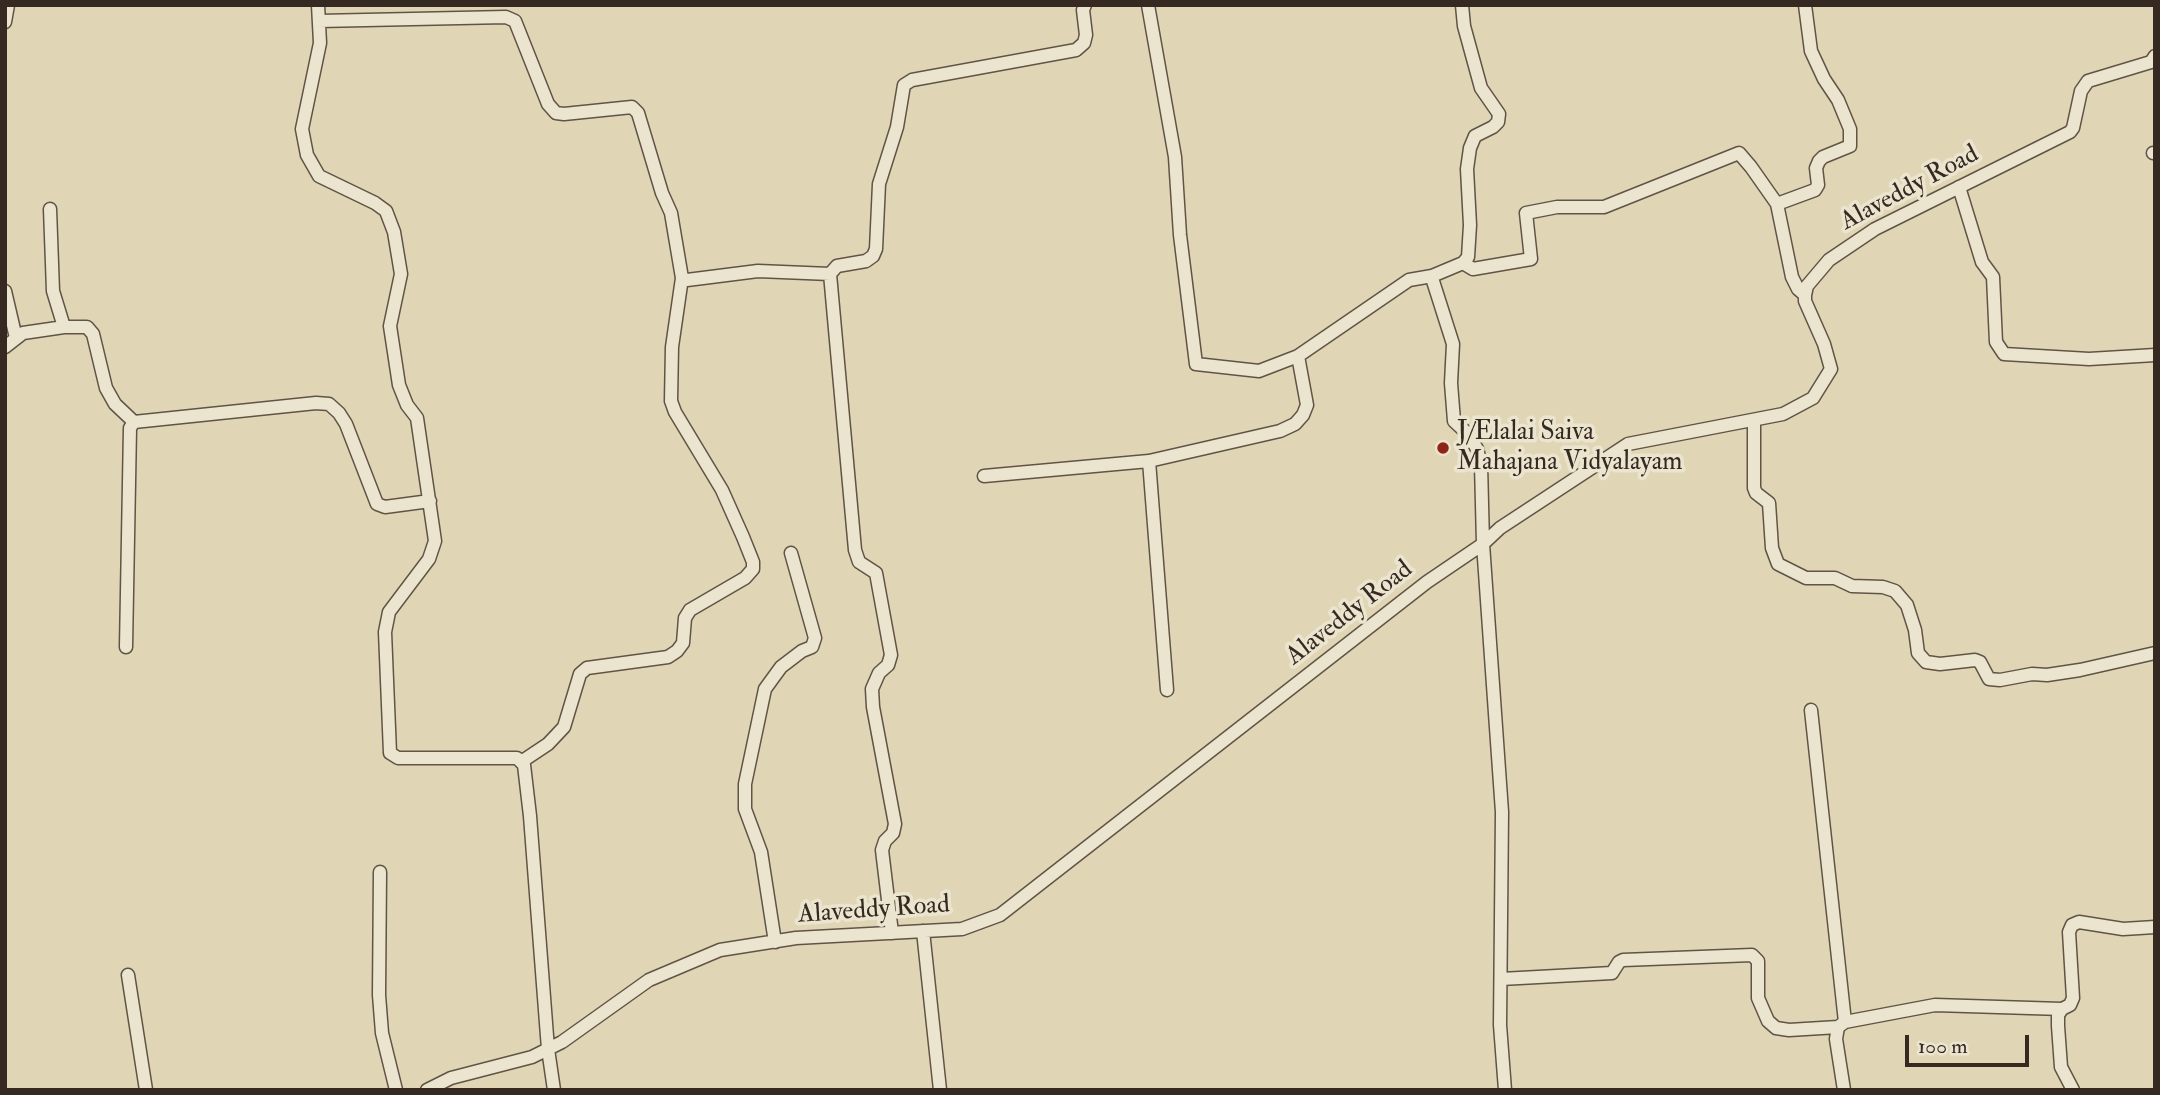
<!DOCTYPE html>
<style>
body{margin:0}
#map{position:relative;width:2160px;height:1095px;overflow:hidden;background:#e0d6b5;font-family:"IM FELL Double Pica",serif}
canvas{display:block}
.frame{position:absolute;inset:0;border:7px solid #352921;pointer-events:none}
.scale{position:absolute;left:1905px;top:1035px;width:124px;height:32px;box-sizing:border-box;border:4px solid #352921;border-top:0;padding-left:9px;font-size:21px;line-height:24px;white-space:nowrap;color:#352921;-webkit-text-stroke:5px #ebe4cf;paint-order:stroke}
</style>
<div id="map">
<canvas width="2160" height="1095"></canvas>
<div class="frame"></div>
<div class="scale">100 m</div>
</div>
<script>
const ctx = document.querySelector('canvas').getContext('2d');
ctx.lineJoin = 'round';
function shape(rows) {
  const path = new Path2D();
  for (const r of rows) {
    path.moveTo(r[0], r[1]);
    for (let i = 2; i < r.length; i += 2) path.lineTo(r[i], r[i + 1]);
  }
  return path;
}
function trace(path, color, width, dash) {
  ctx.strokeStyle = color;
  ctx.lineWidth = width;
  ctx.lineCap = dash ? 'butt' : 'round';
  ctx.setLineDash(dash || []);
  ctx.stroke(path);
}
function write(font, color, halo, rows, align = 'center') {
  ctx.font = font + ' "IM FELL Double Pica",serif';
  ctx.lineWidth = 7;
  ctx.setLineDash([]);
  ctx.textBaseline = 'middle';
  ctx.strokeStyle = halo;
  ctx.fillStyle = color;
  for (const [text, x, y, turn = 0] of rows) {
    ctx.save();
    ctx.translate(x, y);
    ctx.rotate((+turn || 0) * Math.PI / 180);
    ctx.textAlign = isNaN(turn) ? turn : align;
    if (halo) ctx.strokeText(text, 0, 0);
    ctx.fillText(text, 0, 0);
    ctx.restore();
  }
}
const minor = shape([
 [318,5,320,43,302,129,307,155,319,176,375,203,386,211,394,232,401,274,390,326,399,385,407,405,417,418,435,541,429,559,389,612,385,632,390,753,398,758,517,758,524,765,530,816,548,1049,554,1090],
 [1148,5,1175,157,1180,235,1196,364,1259,371,1298,356,1409,280,1432,276],
 [1462,5,1464,26,1481,88,1499,114,1498,122,1493,127,1475,136,1470,148,1467,169,1470,225,1468,257,1463,263,1432,276,1432,278,1453,344,1451,383,1454,421,1469,435,1477,449,1481,464,1483,544,1502,812,1500,1025,1505,1090],
 [319,21,506,17,515,21,548,104,556,113,564,114,632,107,638,113,662,193,671,213,682,278,687,280,758,271,830,274],
 [5,22,8,5],
 [2153,153,2155,153],
 [1959,187,1982,262,1993,277,1996,342,2004,354,2089,359,2155,355],
 [1777,204,1815,190,1818,185,1816,168,1819,161,1823,157,1850,146,1850,129,1838,100,1824,79,1811,51,1805,5],
 [50,209,53,291,64,327],
 [1463,263,1473,269,1531,259,1526,213,1557,207,1604,207,1739,153,1751,167,1777,204,1792,277,1798,289,1805,295],
 [5,291,16,338],
 [5,347,23,333,64,327,87,327,93,334,106,388,115,404,134,422],
 [1754,420,1754,488,1756,493,1769,503,1772,548,1778,564,1806,578,1835,578,1852,586,1883,587,1895,591,1907,605,1915,630,1918,653,1926,662,1940,664,1975,660,1980,662,1989,679,2000,680,2032,674,2047,675,2080,670,2155,653],
 [1149,461,1167,690],
 [984,476,1149,461,1280,431,1295,424,1303,415,1307,405,1298,356],
 [126,647,130,428,134,422,316,403,329,404,339,413,346,424,377,504,385,507,430,501],
 [1811,710,1845,1022],
 [521,762,548,744,564,727,580,674,587,668,668,657,677,651,683,643,685,618,690,610,745,578,753,569,753,562,743,537,722,490,675,412,671,401,672,347,682,278],
 [380,872,379,995,382,1033,396,1090],
 [923,931,940,1090],
 [892,933,882,850,885,841,893,833,895,824,873,707,872,689,879,673,888,665,891,655,876,573,859,562,855,550,830,274,837,266,866,261,873,256,876,249,879,184,897,127,904,85,912,80,1076,50,1084,43,1086,35,1083,10,1085,5],
 [775,942,761,852,745,809,745,784,765,689,781,667,802,651,812,647,815,638,791,553],
 [128,975,146,1090],
 [1501,979,1612,973,1619,962,1623,960,1752,955,1758,961,1758,998,1768,1021,1776,1028,1789,1030,1838,1027],
 [427,1090,451,1078,532,1057,562,1042,649,980,720,950,796,938,962,929,1000,915,1427,582,1483,544,1500,528,1628,444,1783,414,1813,398,1831,369,1824,344,1805,301,1805,295,1807,286,1829,260,1875,229,2070,132,2073,128,2081,91,2088,81,2151,62,2155,56],
 [1844,1090,1836,1039,1838,1027,1845,1022,1935,1005,2062,1009],
 [2073,1090,2061,1067,2058,1026,2058,1015,2062,1009,2070,1005,2073,998,2069,932,2072,925,2079,922,2123,929,2155,927]
]);
trace(minor, '#605446', 15);
trace(minor, '#ebe4cf', 12);
for (const [x, y, r, color] of [
 [1443,448,7,"#8f2418"]
]) {
  const dot = new Path2D();
  dot.arc(x, y, r, 0, 2 * Math.PI);
  ctx.fillStyle = color;
  ctx.fill(dot);
  trace(dot, '#ebe4cf', 2.5);
}
write('26px', '#352921', '#ebe4cf', [
 ["Alaveddy Road",1910,189,-28],
 ["Alaveddy Road",1350,614,-38],
 ["Alaveddy Road",874,911,-4]
]);
write('26px', '#352921', '#ebe4cf', [
 ["J/Elalai Saiva",1457,433],
 ["Mahajana Vidyalayam",1457,463]
], 'left');
</script>
